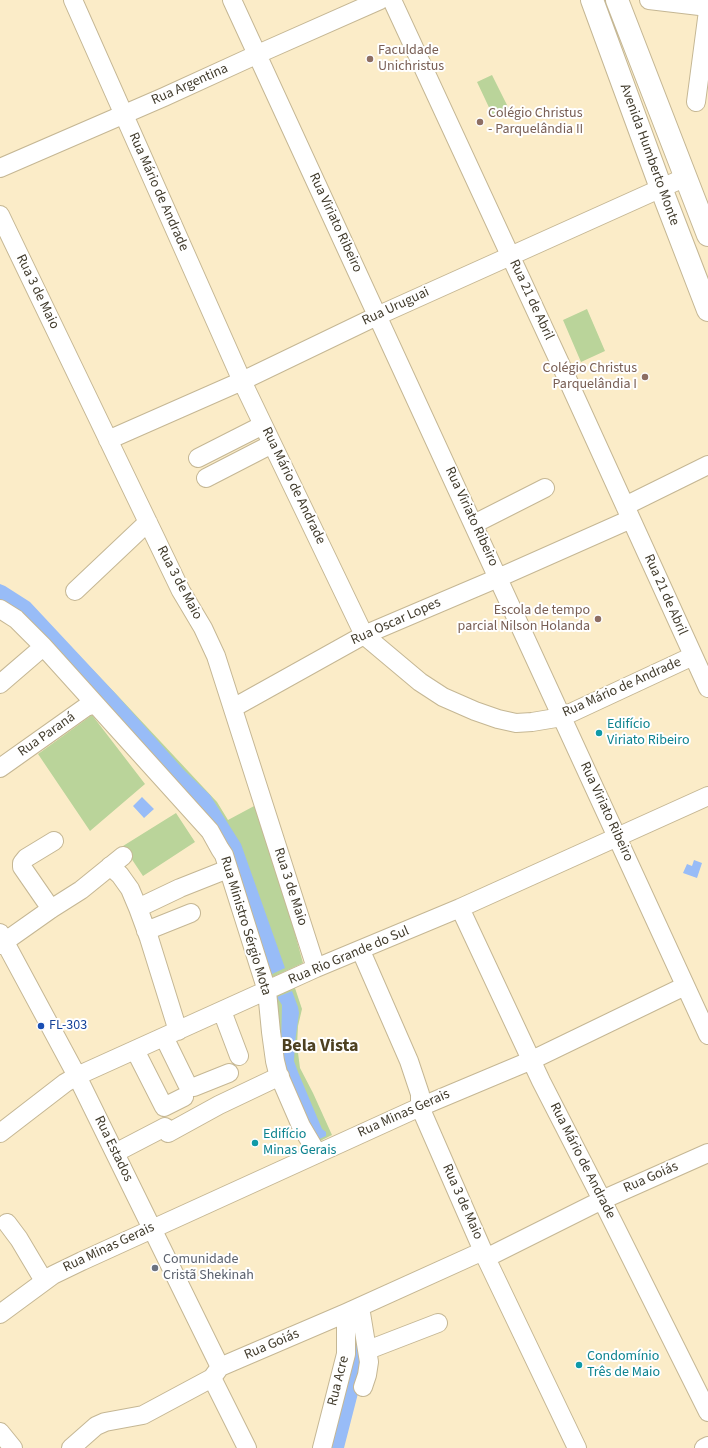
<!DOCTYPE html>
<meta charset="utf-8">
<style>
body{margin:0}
canvas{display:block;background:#fbecc8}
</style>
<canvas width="708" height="1448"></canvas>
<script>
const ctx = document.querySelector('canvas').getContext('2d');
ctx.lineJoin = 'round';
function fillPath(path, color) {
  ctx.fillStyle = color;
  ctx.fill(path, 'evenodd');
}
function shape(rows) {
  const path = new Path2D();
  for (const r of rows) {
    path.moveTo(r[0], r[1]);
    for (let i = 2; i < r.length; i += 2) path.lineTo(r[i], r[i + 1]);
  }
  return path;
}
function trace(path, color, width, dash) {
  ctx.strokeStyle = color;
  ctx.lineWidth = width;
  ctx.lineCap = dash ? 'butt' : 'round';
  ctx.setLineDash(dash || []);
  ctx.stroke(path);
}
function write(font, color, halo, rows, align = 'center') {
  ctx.font = font + ' "Source Sans 3",sans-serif';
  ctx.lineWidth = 4;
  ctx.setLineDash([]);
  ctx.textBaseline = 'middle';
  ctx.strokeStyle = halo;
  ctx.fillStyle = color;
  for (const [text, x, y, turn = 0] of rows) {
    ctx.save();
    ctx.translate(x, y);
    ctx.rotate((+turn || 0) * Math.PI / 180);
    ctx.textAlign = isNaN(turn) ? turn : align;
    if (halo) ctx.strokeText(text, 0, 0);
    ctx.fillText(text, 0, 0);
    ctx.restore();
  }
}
fillPath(shape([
 [492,75,510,111,494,118,477,82],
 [587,309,605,351,581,362,563,320],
 [0,587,46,621,118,696,217,802,228,820,256,805,279,875,303,963,264,981,220,849,0,610],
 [92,715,145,784,90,831,38,754],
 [176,813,195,842,143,876,123,846],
 [294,985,302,1009,298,1026,297,1045,300,1068,313,1093,332,1135,306,1148,265,1050,259,1003]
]), '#bad49a');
fillPath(shape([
 [0,584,5,586,30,602,115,693,184,770,210,795,241,844,285,968,270,975,221,834,10,606,0,599],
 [142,797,154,809,144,818,133,806],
 [694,860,702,863,697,878,683,873,687,864,692,866],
 [292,991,298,1007,299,1013,295,1042,294,1061,298,1072,322,1129,326,1132,326,1136,315,1141,287,1082,281,1048,282,1005,277,997],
 [360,1312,364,1370,344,1448,330,1448,351,1348]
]), '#98bcf7');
const minor = shape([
 [73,0,242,381,364,635,420,682,443,697,475,711,498,719,516,723,532,722,562,717,693,656],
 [232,0,708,1035],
 [392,0,565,374,708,688],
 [649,0,708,7],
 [696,102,708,11],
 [0,168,164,97,258,54,380,0],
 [0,215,181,591,203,628,216,656,316,968],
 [108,440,242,381,377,316,686,177],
 [198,458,263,425],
 [206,478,272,444],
 [625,506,708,465],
 [474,524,545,488],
 [75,591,148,522],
 [0,609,16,619,42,645,210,831,220,849,224,855,267,991,271,1032,275,1061,278,1073,301,1126,317,1153],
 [0,684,43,647],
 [233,708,364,635,498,578,631,519],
 [0,768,86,707,95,704],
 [110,866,120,875,130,889,138,908,149,938,178,1031],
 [138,908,180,888,228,869],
 [460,908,541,1081,602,1200,708,1412],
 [51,909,22,867,22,863,26,858,54,841],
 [146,931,191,913],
 [0,933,77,1076,220,1367],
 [0,945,51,909,81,890,123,856],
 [361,951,409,1061,420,1094,420,1107,486,1258,577,1448],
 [222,1011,239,1056],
 [164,1037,187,1084,191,1087,194,1087,229,1073],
 [135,1050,164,1107,184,1097],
 [0,1133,65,1083,77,1076,316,968,460,908,708,796],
 [115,1153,165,1127,168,1133,219,1105,280,1076],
 [7,1223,19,1239,44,1281],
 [486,1258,602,1200,708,1153],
 [360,1307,369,1362,367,1375,363,1387],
 [0,1314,53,1275,82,1261,420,1107,532,1060,685,986],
 [368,1350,438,1323],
 [212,1378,247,1448],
 [0,1432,13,1448],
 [71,1448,96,1426,105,1422,143,1415,212,1378,220,1367,346,1313,483,1251],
 [322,1448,346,1354,346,1313],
 [704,1448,708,1446]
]);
const major = shape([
 [592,0,661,188,708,310],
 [617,0,708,235]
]);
trace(minor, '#c5b794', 20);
trace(major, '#c5b794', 24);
trace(minor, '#fff', 18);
trace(major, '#fff', 22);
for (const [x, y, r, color] of [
 [370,59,4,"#8d6e63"],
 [480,122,4,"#8d6e63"],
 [645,377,4,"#8d6e63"],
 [598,619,4,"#8d6e63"],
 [599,733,4,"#0f9aa8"],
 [41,1026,4,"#1a4fb4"],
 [255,1143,4,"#0f9aa8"],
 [155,1268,4,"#6b7280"],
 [579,1365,4,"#0f9aa8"]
]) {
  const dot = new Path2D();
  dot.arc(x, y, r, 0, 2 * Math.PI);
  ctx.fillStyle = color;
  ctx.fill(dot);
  trace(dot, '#fff', 1.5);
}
write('14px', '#785e54', '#fff', [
 ["Faculdade",378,51],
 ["Unichristus",378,67],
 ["Colégio Christus",488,114],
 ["- Parquelândia II",488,130],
 ["Colégio Christus",637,369,"right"],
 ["Parquelândia I",637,385,"right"],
 ["Escola de tempo",590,611,"right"],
 ["parcial Nilson Holanda",590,627,"right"]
], 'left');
write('14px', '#413b2c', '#fff', [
 ["Rua Argentina",190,85,-24],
 ["Avenida Humberto Monte",649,155,70],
 ["Rua Mário de Andrade",158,192,66],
 ["Rua Viriato Ribeiro",335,223,65],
 ["Rua 3 de Maio",37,292,64],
 ["Rua 21 de Abril",531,300,65],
 ["Rua Uruguai",396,307,-25],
 ["Rua Mário de Andrade",293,486,64],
 ["Rua Viriato Ribeiro",471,517,65],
 ["Rua 3 de Maio",179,583,62],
 ["Rua 21 de Abril",665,595,66],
 ["Rua Oscar Lopes",396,622,-24],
 ["Rua Mário de Andrade",622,688,-24],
 ["Rua Paraná",47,735,-35],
 ["Rua Viriato Ribeiro",606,812,65],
 ["Rua 3 de Maio",290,887,72],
 ["Rua Ministro Sérgio Mota",245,926,73],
 ["Rua Rio Grande do Sul",349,956,-23],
 ["Rua Minas Gerais",404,1114,-24],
 ["Rua Estados",113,1149,64],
 ["Rua Mário de Andrade",582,1161,63],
 ["Rua Goiás",651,1178,-24],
 ["Rua 3 de Maio",462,1202,66],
 ["Rua Minas Gerais",109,1248,-25],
 ["Rua Goiás",272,1345,-23],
 ["Rua Acre",339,1381,-76]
]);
write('14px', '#0d838f', '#fff', [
 ["Edifício",607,725],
 ["Viriato Ribeiro",607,741],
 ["Edifício",263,1135],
 ["Minas Gerais",263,1151],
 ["Condomínio",587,1357],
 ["Três de Maio",587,1373]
], 'left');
write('14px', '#164399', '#fff', [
 ["FL-303",49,1026]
], 'left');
write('14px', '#5b616d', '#fff', [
 ["Comunidade",163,1260],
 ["Cristã Shekinah",163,1276]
], 'left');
write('bold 18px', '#4d4021', '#fff', [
 ["Bela Vista",320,1047]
]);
</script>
